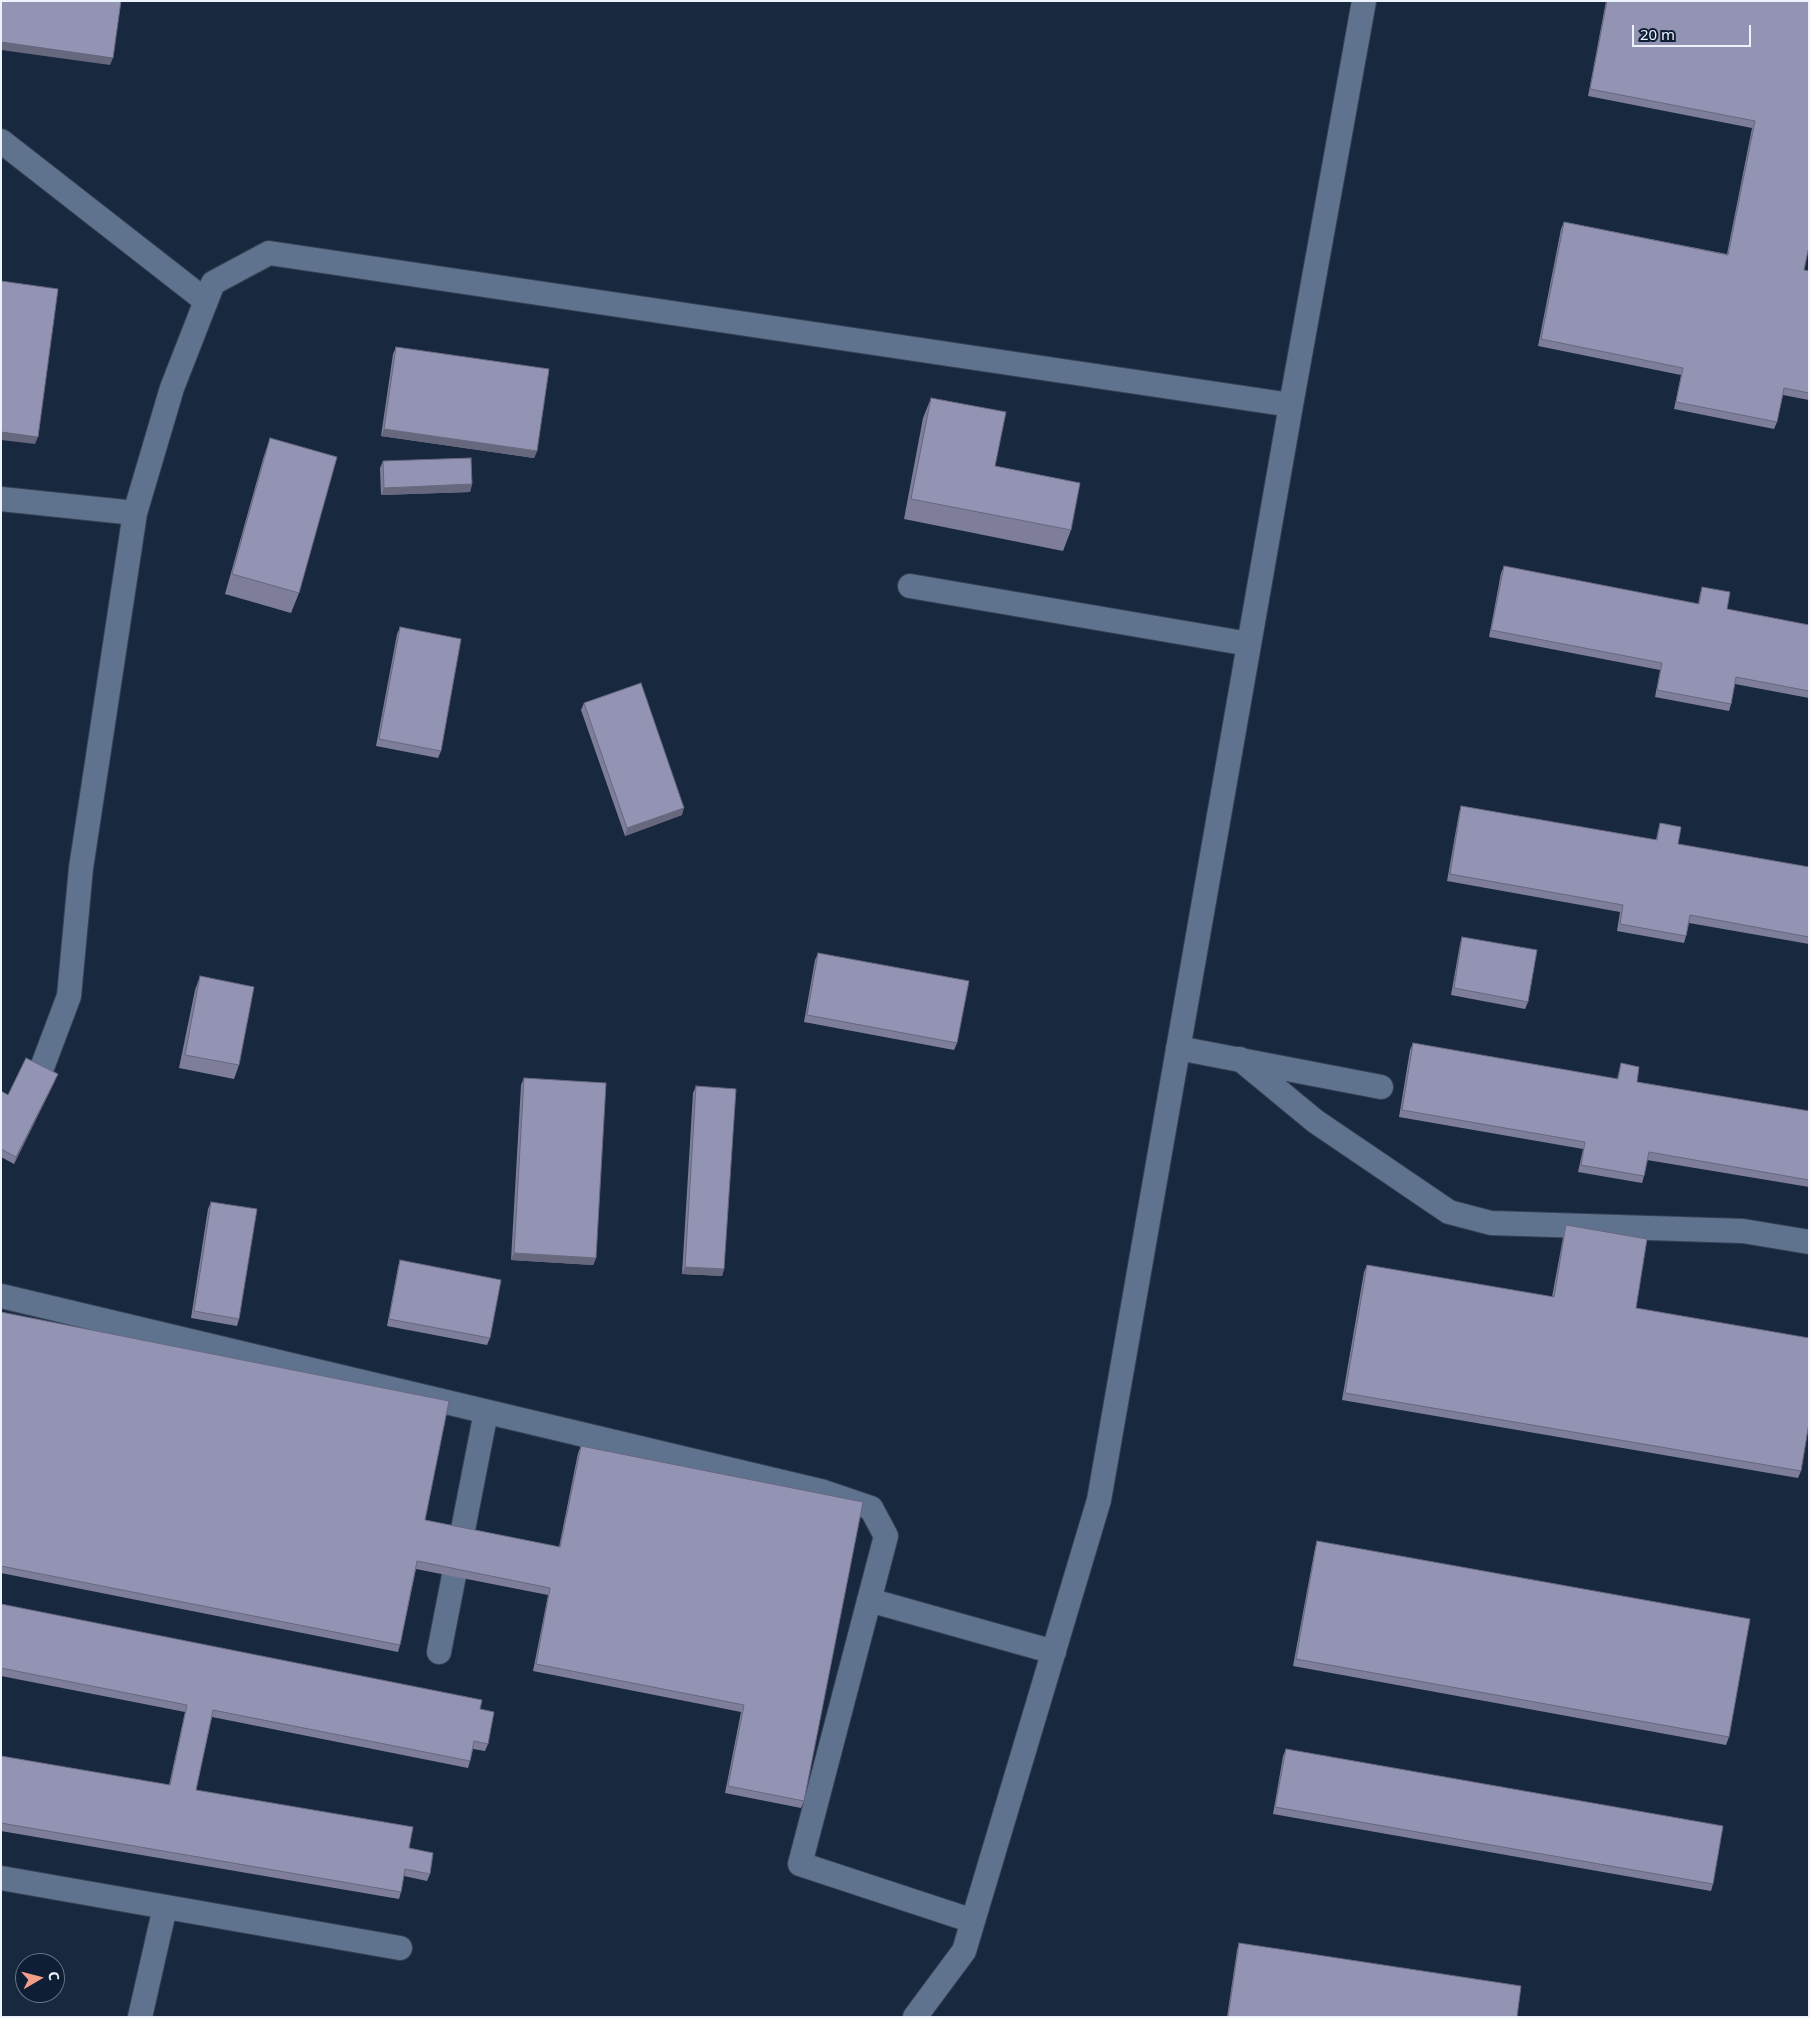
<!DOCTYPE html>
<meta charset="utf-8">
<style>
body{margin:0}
#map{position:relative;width:1810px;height:2018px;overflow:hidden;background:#18283f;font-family:"Noto Sans",sans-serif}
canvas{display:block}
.frame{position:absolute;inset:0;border:2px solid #edf3fd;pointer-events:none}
.north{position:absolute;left:15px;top:1953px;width:50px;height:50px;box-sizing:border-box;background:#0e1e34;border:1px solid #677384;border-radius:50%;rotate:82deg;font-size:14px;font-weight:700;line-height:20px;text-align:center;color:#edf3fd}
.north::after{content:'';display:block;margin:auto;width:18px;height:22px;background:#f49e8a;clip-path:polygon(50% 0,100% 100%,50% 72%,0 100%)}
.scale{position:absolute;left:1632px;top:25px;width:119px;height:22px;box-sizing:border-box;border:2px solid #edf3fd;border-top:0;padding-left:6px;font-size:15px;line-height:18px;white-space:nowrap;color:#edf3fd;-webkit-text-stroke:4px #0e1e34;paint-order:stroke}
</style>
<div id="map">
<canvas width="1810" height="2018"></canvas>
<div class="frame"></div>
<div class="north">С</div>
<div class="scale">20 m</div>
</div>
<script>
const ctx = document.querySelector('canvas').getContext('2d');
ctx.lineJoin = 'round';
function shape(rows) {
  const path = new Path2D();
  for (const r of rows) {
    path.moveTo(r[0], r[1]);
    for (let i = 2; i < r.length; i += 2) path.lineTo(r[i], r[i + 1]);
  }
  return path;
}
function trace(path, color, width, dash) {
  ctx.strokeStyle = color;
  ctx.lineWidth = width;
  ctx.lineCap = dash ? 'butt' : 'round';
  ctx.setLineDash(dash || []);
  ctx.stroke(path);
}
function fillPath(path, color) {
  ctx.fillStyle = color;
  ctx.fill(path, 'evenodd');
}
const service = shape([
 [1,141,206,301],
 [1,499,135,513],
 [910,586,1249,644],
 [1178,1048,1381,1087],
 [1240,1059,1315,1121,1449,1212,1491,1223,1743,1231,1809,1242],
 [40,1073,69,996,81,868,135,513,172,388,213,283,269,253,1291,405],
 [1,1296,824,1492,871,1508,886,1536,800,1864,973,1921],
 [869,1600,1054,1652],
 [439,1652,486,1412],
 [1,1878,400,1948],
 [140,2017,165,1907],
 [915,2017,964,1951,1099,1500,1291,405,1364,1]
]);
trace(service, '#364255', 26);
trace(service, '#60738e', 24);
fillPath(shape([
 [1606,1,1809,1,1804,270,1809,271,1809,400,1783,395,1777,422,1774,429,1674,409,1681,375,1538,346,1561,229,1564,222,1727,254,1752,128,1588,96],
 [396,347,537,451,534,458,381,436,393,354],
 [931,398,995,466,1071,530,1063,551,904,519,923,418],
 [270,438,299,593,291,613,225,594,263,459],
 [383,461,472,484,470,492,381,495,380,468],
 [1504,566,1698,604,1700,594,1702,587,1727,609,1809,625,1809,698,1735,684,1731,704,1729,711,1655,697,1660,670,1489,637,1501,573],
 [400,627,441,751,438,758,376,746,397,634],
 [584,703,682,815,625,836,581,710],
 [1461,806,1656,840,1658,830,1660,823,1678,844,1809,867,1809,944,1689,923,1686,936,1684,943,1617,931,1620,912,1447,881,1459,813],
 [1462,937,1528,1002,1525,1009,1451,995,1460,944],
 [818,953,957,1043,954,1050,804,1022,815,960],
 [200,976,239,1065,234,1079,179,1068,195,990],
 [1413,1043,1617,1079,1621,1063,1637,1082,1809,1111,1809,1187,1647,1160,1644,1176,1642,1183,1578,1172,1583,1149,1399,1117,1410,1050],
 [524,1078,596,1258,593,1265,511,1260,521,1085],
 [55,1081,14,1164,1,1157,1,1091,8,1095],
 [696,1086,724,1269,722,1276,682,1274,693,1093],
 [211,1202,239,1319,237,1326,191,1318,208,1209],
 [1566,1225,1636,1308,1801,1471,1798,1478,1342,1400,1364,1272,1367,1265,1552,1297,1564,1232],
 [400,1260,490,1338,487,1345,387,1326,398,1267],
 [1,1312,425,1520,559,1547,578,1453,581,1446,804,1801,801,1808,725,1793,741,1712,533,1671,548,1595,416,1569,400,1645,398,1652,1,1573],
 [1317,1541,1729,1737,1726,1745,1293,1666,1315,1548],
 [1,1604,480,1709,488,1744,485,1751,473,1749,470,1761,468,1768,212,1717,196,1790,409,1848,430,1874,427,1881,404,1876,401,1892,399,1899,1,1831,1,1756,169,1785,185,1712,1,1676],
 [1286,1749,1713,1884,1711,1891,1273,1814,1283,1756],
 [1239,1943,1517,2017,1227,2017,1237,1950]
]), '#7e7e9b');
fillPath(shape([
 [1,42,113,58,110,65,1,50],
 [384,429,537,451,534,458,381,436],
 [1,432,38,437,35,444,1,440],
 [472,484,470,492,381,495,384,488],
 [684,808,682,815,625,836,627,828],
 [58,1074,55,1081,14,1164,16,1157],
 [514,1253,596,1258,593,1265,511,1260],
 [685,1267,724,1269,722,1276,682,1274]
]), '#67677e');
const building = shape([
 [1,1,121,1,113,58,1,42,1,1],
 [1607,1,1809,1,1809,246,1804,270,1809,271,1809,393,1784,388,1777,422,1676,402,1683,368,1541,339,1564,222,1728,255,1755,121,1590,89,1607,1],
 [1,281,58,289,38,437,1,432,1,281],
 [396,347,549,369,537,451,384,429,396,347],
 [931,398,1006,412,995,466,1080,483,1071,530,911,499,931,398],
 [270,438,337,457,299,593,232,574,270,438],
 [471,458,472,484,384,488,383,461,471,458],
 [1504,566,1699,604,1702,587,1730,592,1727,609,1809,625,1809,691,1736,677,1731,704,1657,690,1662,663,1491,630,1504,566],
 [400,627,461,639,441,751,379,739,400,627],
 [641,683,684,808,627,828,584,703,641,683],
 [1461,806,1657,840,1660,823,1681,827,1678,844,1809,867,1809,937,1690,915,1686,936,1620,924,1623,905,1450,874,1461,806],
 [1462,937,1537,950,1528,1002,1454,988,1462,937],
 [818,953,969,981,957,1043,807,1015,818,953],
 [200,976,254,987,239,1065,185,1055,200,976],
 [1413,1043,1618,1079,1621,1063,1639,1067,1637,1082,1809,1111,1809,1180,1649,1152,1644,1176,1581,1165,1585,1142,1402,1110,1413,1043],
 [26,1058,58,1074,16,1157,1,1149,1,1091,8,1095,26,1058],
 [524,1078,606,1083,596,1258,514,1253,524,1078],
 [696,1086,736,1089,724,1269,685,1267,696,1086],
 [211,1202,257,1209,239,1319,194,1311,211,1202],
 [1566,1225,1647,1239,1636,1308,1809,1338,1809,1423,1801,1471,1345,1393,1367,1265,1554,1297,1566,1225],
 [400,1260,501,1280,490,1338,389,1319,400,1260],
 [1,1312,449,1401,425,1520,560,1547,581,1446,863,1502,804,1801,728,1786,744,1705,536,1664,550,1588,417,1561,400,1645,1,1566,1,1312],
 [1317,1541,1750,1619,1729,1737,1296,1659,1317,1541],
 [1,1604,482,1700,480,1709,494,1712,488,1744,474,1741,470,1761,213,1710,196,1790,413,1827,409,1848,433,1853,430,1874,405,1869,401,1892,1,1823,1,1756,170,1785,187,1705,1,1668,1,1604],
 [1286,1749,1723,1826,1713,1884,1275,1807,1286,1749],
 [1239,1943,1521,1986,1517,2017,1228,2017,1239,1943]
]);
fillPath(building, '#9393b4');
trace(building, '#67677e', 1);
</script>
